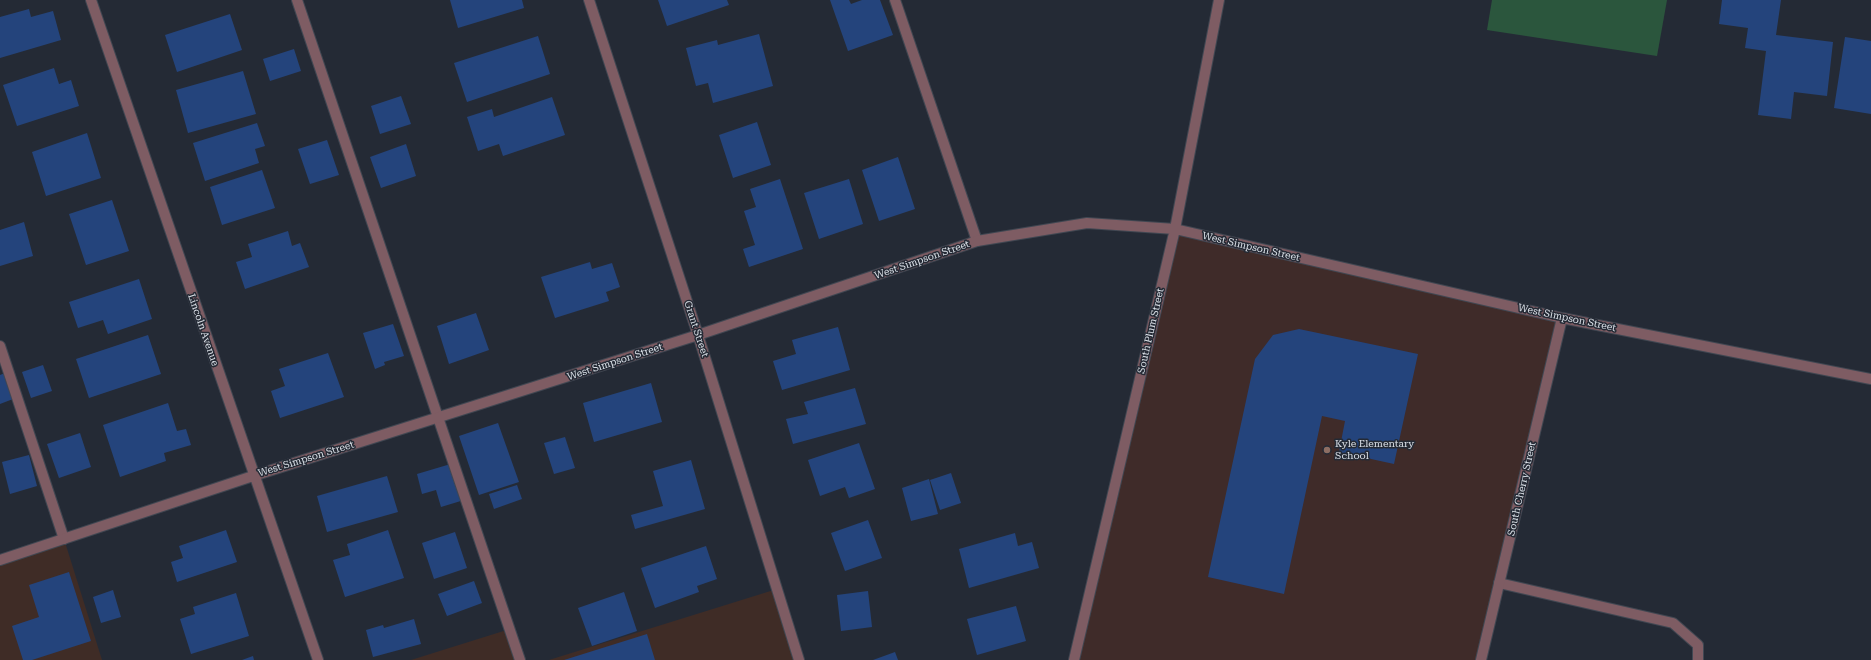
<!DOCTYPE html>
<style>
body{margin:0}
canvas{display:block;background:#242a35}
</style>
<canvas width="1871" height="660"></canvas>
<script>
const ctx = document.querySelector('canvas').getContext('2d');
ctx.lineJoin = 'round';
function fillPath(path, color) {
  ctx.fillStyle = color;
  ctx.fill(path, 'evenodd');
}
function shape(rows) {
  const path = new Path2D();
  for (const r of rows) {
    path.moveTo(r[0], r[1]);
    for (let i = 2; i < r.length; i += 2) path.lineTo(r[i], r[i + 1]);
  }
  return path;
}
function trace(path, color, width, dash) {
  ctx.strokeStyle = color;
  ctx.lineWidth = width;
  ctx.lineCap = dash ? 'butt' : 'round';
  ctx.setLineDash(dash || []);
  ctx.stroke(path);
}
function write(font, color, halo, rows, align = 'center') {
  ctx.font = font + ' "Roboto Serif",serif';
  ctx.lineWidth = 3;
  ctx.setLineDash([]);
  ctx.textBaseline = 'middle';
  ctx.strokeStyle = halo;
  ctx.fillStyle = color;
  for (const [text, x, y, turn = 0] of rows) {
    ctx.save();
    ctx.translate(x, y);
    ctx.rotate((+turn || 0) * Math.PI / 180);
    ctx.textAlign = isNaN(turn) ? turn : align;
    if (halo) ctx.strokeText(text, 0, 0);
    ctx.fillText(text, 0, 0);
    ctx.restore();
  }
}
fillPath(shape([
 [64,539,102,660,0,660,0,560],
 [777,589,799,660,549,660],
 [510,629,520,660,411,660]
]), '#3f2c26');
fillPath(shape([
 [1175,229,1562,318,1481,660,1074,660]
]), '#3f2b29');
fillPath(shape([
 [1492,0,1667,0,1657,56,1487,30]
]), '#2b563d');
fillPath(shape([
 [450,0,522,0,524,8,458,28],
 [658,0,727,0,729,5,667,26],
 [830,0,849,0,851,4,862,0,880,0,893,35,848,51],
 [1722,0,1781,0,1776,35,1833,42,1827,96,1794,92,1791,119,1758,115,1766,51,1745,48,1748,28,1719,24],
 [29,9,31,17,53,11,61,40,0,58,0,17],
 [230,14,242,50,177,72,165,35],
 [759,34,773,86,713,103,708,83,696,86,686,48,717,40,718,45],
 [538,36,550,74,467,102,454,63],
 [1845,37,1871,41,1871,114,1834,108],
 [294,49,301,71,270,81,263,59],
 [54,68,59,84,71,80,79,106,17,126,3,85],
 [243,71,256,114,188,133,176,90],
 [401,96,411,124,380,134,371,106],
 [552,97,565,135,503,156,499,144,478,151,467,117,492,109,494,117],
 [757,122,771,165,733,178,719,135],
 [257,123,265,146,255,149,259,163,205,181,193,143],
 [87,133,101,178,46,196,32,152],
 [327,140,339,175,310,184,298,149],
 [406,144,416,176,381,188,370,157],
 [898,157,915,209,879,221,862,170],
 [262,170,275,208,222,225,210,187],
 [780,179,803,249,749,267,743,249,755,245,744,211,756,207,750,189],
 [849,179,863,224,819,239,804,193],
 [112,200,129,251,86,265,69,214],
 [24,222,33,256,0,266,0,230],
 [288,231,292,246,300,243,309,267,245,289,236,262,252,257,248,244],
 [590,262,592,269,612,263,620,287,606,292,609,301,555,318,541,277],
 [139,279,152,319,108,334,103,320,78,328,69,302],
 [476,313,489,350,449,364,437,326],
 [393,324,404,356,384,362,385,365,375,369,363,333],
 [838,327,850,370,782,390,773,361,796,354,792,340],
 [1299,329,1418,354,1394,464,1339,452,1345,421,1322,416,1284,594,1208,577,1255,359,1273,335],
 [148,335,161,374,89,398,76,359],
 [328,353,344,397,280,418,271,391,285,386,279,369],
 [43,365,52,391,31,398,22,372],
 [5,373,13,399,0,404,0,375],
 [651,383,662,422,594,442,583,403],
 [855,388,866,424,793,444,786,419,808,414,804,402],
 [168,403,177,431,186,429,191,445,164,453,166,461,120,477,103,425],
 [498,423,519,482,479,495,459,436],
 [80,433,91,467,59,478,47,444],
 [565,437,575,468,554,474,544,443],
 [859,443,875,489,849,498,845,487,820,496,808,460],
 [29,455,37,486,10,494,2,462],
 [691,460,705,509,635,529,631,515,663,506,653,471],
 [454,463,464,500,441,507,436,490,422,494,417,474],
 [951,473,961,503,940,510,930,480],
 [387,476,398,512,327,532,317,496],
 [929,479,938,514,911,521,902,488],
 [517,485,522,499,494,509,489,494],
 [868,520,882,558,845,571,831,533],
 [226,530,237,562,177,582,171,562,183,558,179,546],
 [388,530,404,578,345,597,333,560,350,555,347,544],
 [455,532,467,568,434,579,422,543],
 [1015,533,1018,546,1032,542,1039,568,969,588,959,549],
 [706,546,717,579,697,586,699,592,655,608,641,568],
 [69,572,91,641,32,660,23,660,12,626,39,617,29,585],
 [474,581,482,603,447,616,438,594],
 [113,590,121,617,101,623,93,597],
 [868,591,872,627,841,631,837,595],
 [624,592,637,631,592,646,578,608],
 [236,593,249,636,191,654,180,619,195,614,193,607],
 [1016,606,1026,641,977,655,967,619],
 [414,619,421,644,373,657,366,630,383,625,384,628],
 [647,634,655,660,564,660],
 [895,652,898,660,873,660],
 [253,656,254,660,242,660]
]), '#24447c');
const lane = shape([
 [297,0,520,660],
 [895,0,977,241],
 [0,346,64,539],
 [1499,583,1673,623,1698,645,1698,660]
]);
const street = shape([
 [91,0,318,660],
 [589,0,698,335,799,660],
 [0,560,253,476,698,335,977,241,1087,223,1175,229,1562,318,1871,379],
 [1074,660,1175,229,1219,0],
 [1481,660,1562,318]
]);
trace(lane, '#414752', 12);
trace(street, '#414752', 12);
trace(lane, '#7e5c63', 10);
trace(street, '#7e5c63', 10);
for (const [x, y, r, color] of [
 [1327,450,4,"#8d6e63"]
]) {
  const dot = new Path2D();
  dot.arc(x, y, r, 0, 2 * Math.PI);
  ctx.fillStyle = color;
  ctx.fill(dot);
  trace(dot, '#242a35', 1.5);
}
write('10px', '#dce1e8', '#242a35', [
 ["West Simpson Street",1251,247,13],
 ["West Simpson Street",922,260,-19],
 ["West Simpson Street",1567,318,12],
 ["Grant Street",696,329,72],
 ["Lincoln Avenue",203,330,71],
 ["South Plum Street",1151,331,-77],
 ["West Simpson Street",615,362,-18],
 ["West Simpson Street",306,459,-17],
 ["South Cherry Street",1522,489,-77]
]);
write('10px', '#dce1e8', '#242a35', [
 ["Kyle Elementary",1335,444],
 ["School",1335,456]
], 'left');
</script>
